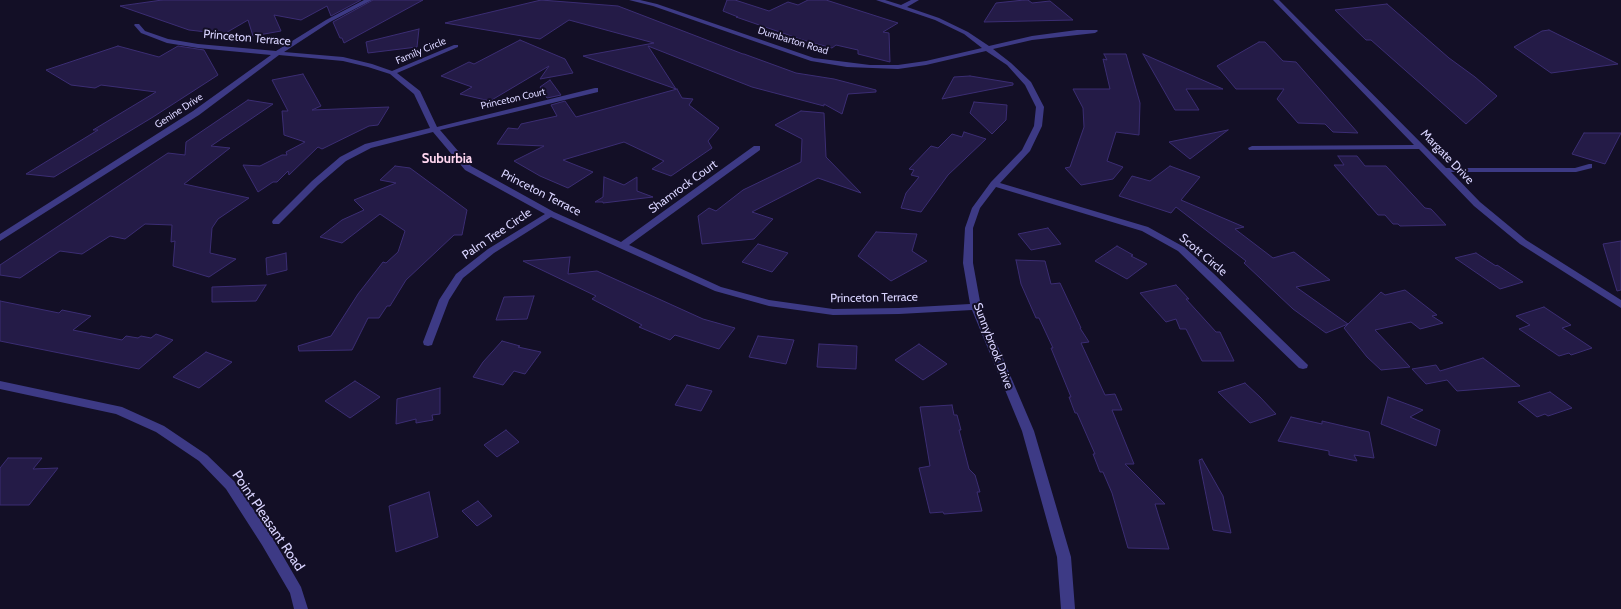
<!DOCTYPE html>
<style>
body{margin:0}
canvas{display:block;background:#130f26}
</style>
<canvas width="1621" height="609"></canvas>
<script>
const ctx = document.querySelector('canvas').getContext('2d');
ctx.lineJoin = 'round';
function fillPath(path, color) {
  ctx.fillStyle = color;
  ctx.fill(path, 'evenodd');
}
function shape(rows) {
  const path = new Path2D();
  for (const r of rows) {
    path.moveTo(r[0], r[1]);
    for (let i = 2; i < r.length; i += 2) path.lineTo(r[i], r[i + 1]);
  }
  return path;
}
function trace(path, color, width, dash) {
  ctx.strokeStyle = color;
  ctx.lineWidth = width;
  ctx.lineCap = dash ? 'butt' : 'round';
  ctx.setLineDash(dash || []);
  ctx.stroke(path);
}
function write(font, color, halo, rows, align = 'center') {
  ctx.font = font + ' Cabin,sans-serif';
  ctx.lineWidth = 4;
  ctx.setLineDash([]);
  ctx.textBaseline = 'middle';
  ctx.strokeStyle = halo;
  ctx.fillStyle = color;
  for (const [text, x, y, turn = 0] of rows) {
    ctx.save();
    ctx.translate(x, y);
    ctx.rotate((+turn || 0) * Math.PI / 180);
    ctx.textAlign = isNaN(turn) ? turn : align;
    if (halo) ctx.strokeText(text, 0, 0);
    ctx.fillText(text, 0, 0);
    ctx.restore();
  }
}
const building = shape([
 [162,0,361,0,331,16,327,6,301,20,274,15,281,31,253,36,248,20,224,34,189,30,120,6,162,0],
 [373,0,423,0,344,43,342,38,340,38,333,22,373,0],
 [541,0,618,6,743,54,744,54,796,73,834,79,876,90,876,92,848,94,842,114,824,104,824,106,752,87,648,46,676,89,583,56,654,43,569,20,540,39,445,23,541,0],
 [727,0,735,0,769,11,788,2,798,5,808,0,826,0,898,23,883,32,889,33,890,62,858,54,858,50,836,45,832,48,803,40,736,17,738,17,723,11,727,0],
 [1024,0,1028,0,1032,3,1050,1,1073,20,984,22,996,3,1024,0],
 [1387,4,1449,58,1475,77,1497,96,1466,124,1371,40,1366,40,1335,10,1387,4],
 [419,29,417,47,368,53,366,42,419,29],
 [1549,30,1618,64,1551,73,1514,47,1542,31,1549,30],
 [520,40,565,59,573,73,540,79,549,66,490,101,460,94,472,87,441,76,469,62,474,64,520,40],
 [1259,42,1265,42,1283,61,1296,62,1358,133,1333,132,1325,124,1298,123,1277,99,1284,89,1236,89,1217,66,1259,42],
 [118,46,159,57,178,46,204,50,218,75,153,117,54,177,26,174,98,130,93,130,156,92,101,85,95,88,71,85,46,70,118,46],
 [1104,54,1126,54,1140,103,1139,135,1116,132,1107,161,1123,167,1113,179,1081,185,1065,168,1070,167,1084,127,1083,108,1073,89,1110,89,1103,59,1107,60,1104,54],
 [1143,54,1223,89,1186,89,1199,110,1175,110,1143,54],
 [303,74,321,106,312,110,389,107,378,125,369,126,322,149,318,147,289,175,288,171,277,182,273,182,258,192,243,165,260,166,282,155,287,155,286,152,305,142,284,135,282,111,288,111,272,80,303,74],
 [970,76,1013,83,1013,85,942,99,954,77,970,76],
 [550,80,561,95,547,98,540,87,550,80],
 [677,89,682,98,693,99,689,105,719,128,708,141,712,148,671,176,652,169,664,161,624,142,563,160,593,172,568,188,540,176,514,161,544,146,497,144,508,128,518,129,521,124,557,116,551,105,565,101,576,117,677,89],
 [248,100,273,104,211,146,230,148,184,184,249,198,218,219,212,228,210,253,236,259,209,277,173,266,175,241,171,242,172,225,145,224,125,239,110,236,82,254,60,251,20,278,0,275,0,265,168,153,185,155,186,142,248,100],
 [974,102,1007,105,1006,120,992,134,970,113,974,102],
 [801,111,824,113,826,157,861,193,818,178,752,212,773,219,754,239,702,244,698,216,709,208,716,211,743,190,801,162,802,139,775,125,801,111],
 [1228,130,1190,159,1169,142,1228,130],
 [964,132,986,139,948,175,921,212,901,208,906,193,919,177,911,175,914,170,909,169,931,146,938,148,952,134,962,137,964,132],
 [1584,133,1621,133,1605,164,1572,154,1584,133],
 [1338,156,1357,156,1365,166,1386,166,1425,208,1431,209,1446,225,1400,226,1398,224,1393,224,1385,215,1378,215,1334,165,1344,165,1338,156],
 [395,166,410,168,467,210,462,235,454,235,406,280,390,306,387,306,379,318,368,318,352,350,299,351,298,346,331,336,358,294,383,262,386,263,398,252,405,231,380,214,342,243,320,237,342,220,364,210,354,200,396,183,380,180,395,166],
 [1170,166,1200,177,1181,200,1244,227,1235,229,1273,258,1294,252,1330,280,1296,287,1348,324,1381,292,1385,295,1405,290,1437,315,1432,316,1443,323,1420,329,1411,322,1375,330,1410,367,1381,370,1367,357,1344,328,1348,324,1326,333,1293,309,1244,263,1246,261,1176,207,1171,213,1119,196,1132,176,1150,181,1170,166],
 [604,177,624,185,637,177,637,191,653,197,603,203,603,202,595,202,603,197,604,177],
 [1048,228,1061,244,1031,250,1018,234,1048,228],
 [876,232,917,234,912,251,927,261,891,281,858,256,876,232],
 [1621,241,1621,290,1617,291,1603,244,1621,241],
 [758,244,788,253,772,272,742,262,758,244],
 [1117,246,1133,255,1131,256,1147,264,1127,279,1095,261,1117,246],
 [286,253,287,270,267,275,266,258,286,253],
 [1476,253,1496,266,1497,265,1523,282,1500,289,1455,258,1476,253],
 [570,257,568,274,597,271,703,319,735,328,719,349,675,335,670,340,639,327,642,325,592,299,596,296,523,261,570,257],
 [1016,260,1045,261,1051,284,1060,283,1081,328,1080,328,1089,342,1081,343,1105,395,1115,394,1122,410,1112,410,1134,464,1125,464,1165,504,1155,504,1169,549,1128,548,1112,493,1103,472,1100,472,1093,454,1095,454,1077,413,1075,413,1069,397,1071,397,1051,348,1053,348,1039,318,1036,318,1021,284,1016,260],
 [266,285,256,301,212,302,212,287,266,285],
 [1176,285,1189,299,1186,299,1216,332,1220,332,1234,361,1202,361,1186,329,1180,329,1176,319,1166,322,1140,293,1176,285],
 [534,296,527,319,496,320,504,297,534,296],
 [0,301,59,313,62,310,91,316,73,330,122,340,126,336,138,338,141,336,151,338,156,334,173,340,139,369,0,341,0,301],
 [1544,307,1571,325,1562,328,1592,348,1571,355,1569,353,1559,356,1519,329,1530,325,1516,316,1544,307],
 [758,336,794,340,786,364,749,357,758,336],
 [502,341,520,346,518,347,541,352,525,374,514,371,503,385,473,377,483,362,502,341],
 [819,344,857,346,856,369,817,367,819,344],
 [919,344,947,364,923,380,895,360,919,344],
 [206,352,232,362,199,388,173,377,206,352],
 [1483,358,1520,386,1457,391,1447,380,1426,384,1412,369,1436,365,1440,371,1483,358],
 [355,381,380,397,350,418,325,401,355,381],
 [1245,383,1260,397,1276,414,1250,423,1218,392,1245,383],
 [687,385,712,391,701,411,675,405,687,385],
 [440,388,440,414,432,415,433,420,416,423,416,419,396,424,397,399,440,388],
 [1550,392,1572,408,1548,416,1545,414,1537,417,1518,402,1550,392],
 [1388,397,1423,410,1410,417,1440,430,1436,446,1381,424,1388,397],
 [952,405,954,415,957,415,961,430,959,430,969,469,975,475,980,492,977,492,982,511,944,514,943,512,930,513,919,468,930,466,920,407,952,405],
 [1291,417,1322,424,1322,421,1369,432,1374,458,1354,455,1357,461,1329,455,1329,451,1278,441,1291,417],
 [506,430,519,442,497,457,484,445,506,430],
 [8,458,42,458,33,469,58,468,29,505,0,505,0,468,8,458],
 [1202,459,1223,496,1231,533,1213,530,1199,460,1202,459],
 [429,492,438,537,396,552,389,506,429,492],
 [478,501,492,516,477,526,462,511,478,501]
]);
fillPath(building, '#241b47');
trace(building, '#3b2d73', 1);
fillPath(shape([
 [364,0,372,0,330,22,284,52,343,57,372,64,392,71,454,45,458,45,458,47,397,73,420,91,437,127,595,88,598,88,598,92,440,130,471,166,554,212,621,242,754,146,760,146,760,150,629,245,721,287,769,300,833,309,899,308,970,304,963,263,965,228,972,208,991,182,1022,150,1034,126,1036,107,1025,85,1007,65,986,51,926,65,898,69,847,67,811,61,653,6,629,0,640,0,657,4,814,58,870,65,898,65,926,61,982,48,964,34,935,20,876,0,885,0,901,5,911,0,919,0,907,7,939,18,968,32,989,46,1032,36,1077,30,1097,30,1098,31,1095,33,1032,40,993,49,1011,63,1031,82,1044,107,1042,126,1030,151,1000,183,1148,227,1184,247,1213,273,1308,365,1307,368,1303,369,1299,368,1178,251,1142,231,996,187,980,208,973,228,973,263,981,307,1034,431,1071,557,1075,609,1061,609,1057,557,1022,431,972,310,899,314,833,315,769,306,715,291,551,217,494,253,463,278,449,300,433,342,432,345,428,346,424,345,423,342,439,300,456,274,488,249,545,214,465,170,433,132,371,148,346,161,318,185,279,224,273,224,272,222,273,220,312,181,340,157,365,144,430,128,414,94,390,74,368,67,343,61,279,55,199,115,0,241,0,234,193,111,271,55,198,48,167,43,141,33,134,25,135,24,139,24,145,31,168,39,198,44,276,51,326,20,364,0],
 [1273,0,1279,0,1446,168,1575,168,1589,164,1592,164,1592,168,1576,172,1451,172,1480,202,1526,240,1621,300,1621,308,1520,244,1474,206,1419,149,1249,150,1248,148,1252,146,1414,145,1273,0],
 [0,381,122,407,164,426,207,455,234,481,272,537,301,587,308,609,294,609,290,593,262,545,226,489,199,461,156,432,116,414,0,389,0,381]
]), '#3d3a85');
write('10px', '#d9d4ff', '#130f26', [
 ["Dumbarton Road",793,41,17],
 ["Family Circle",421,51,-23],
 ["Princeton Court",513,99,-13],
 ["Genine Drive",179,111,-33]
]);
write('12px', '#d9d4ff', '#130f26', [
 ["Princeton Terrace",247,38,5],
 ["Margate Drive",1447,157,46],
 ["Shamrock Court",683,187,-36],
 ["Princeton Terrace",541,193,27],
 ["Palm Tree Circle",497,234,-34],
 ["Scott Circle",1203,255,40],
 ["Princeton Terrace",874,298,-1],
 ["Sunnybrook Drive",993,346,69]
]);
write('bold 13px', '#ffd6f0', '#130f26', [
 ["Suburbia",447,159]
]);
write('14px', '#d9d4ff', '#130f26', [
 ["Point Pleasant Road",268,521,56]
]);
</script>
